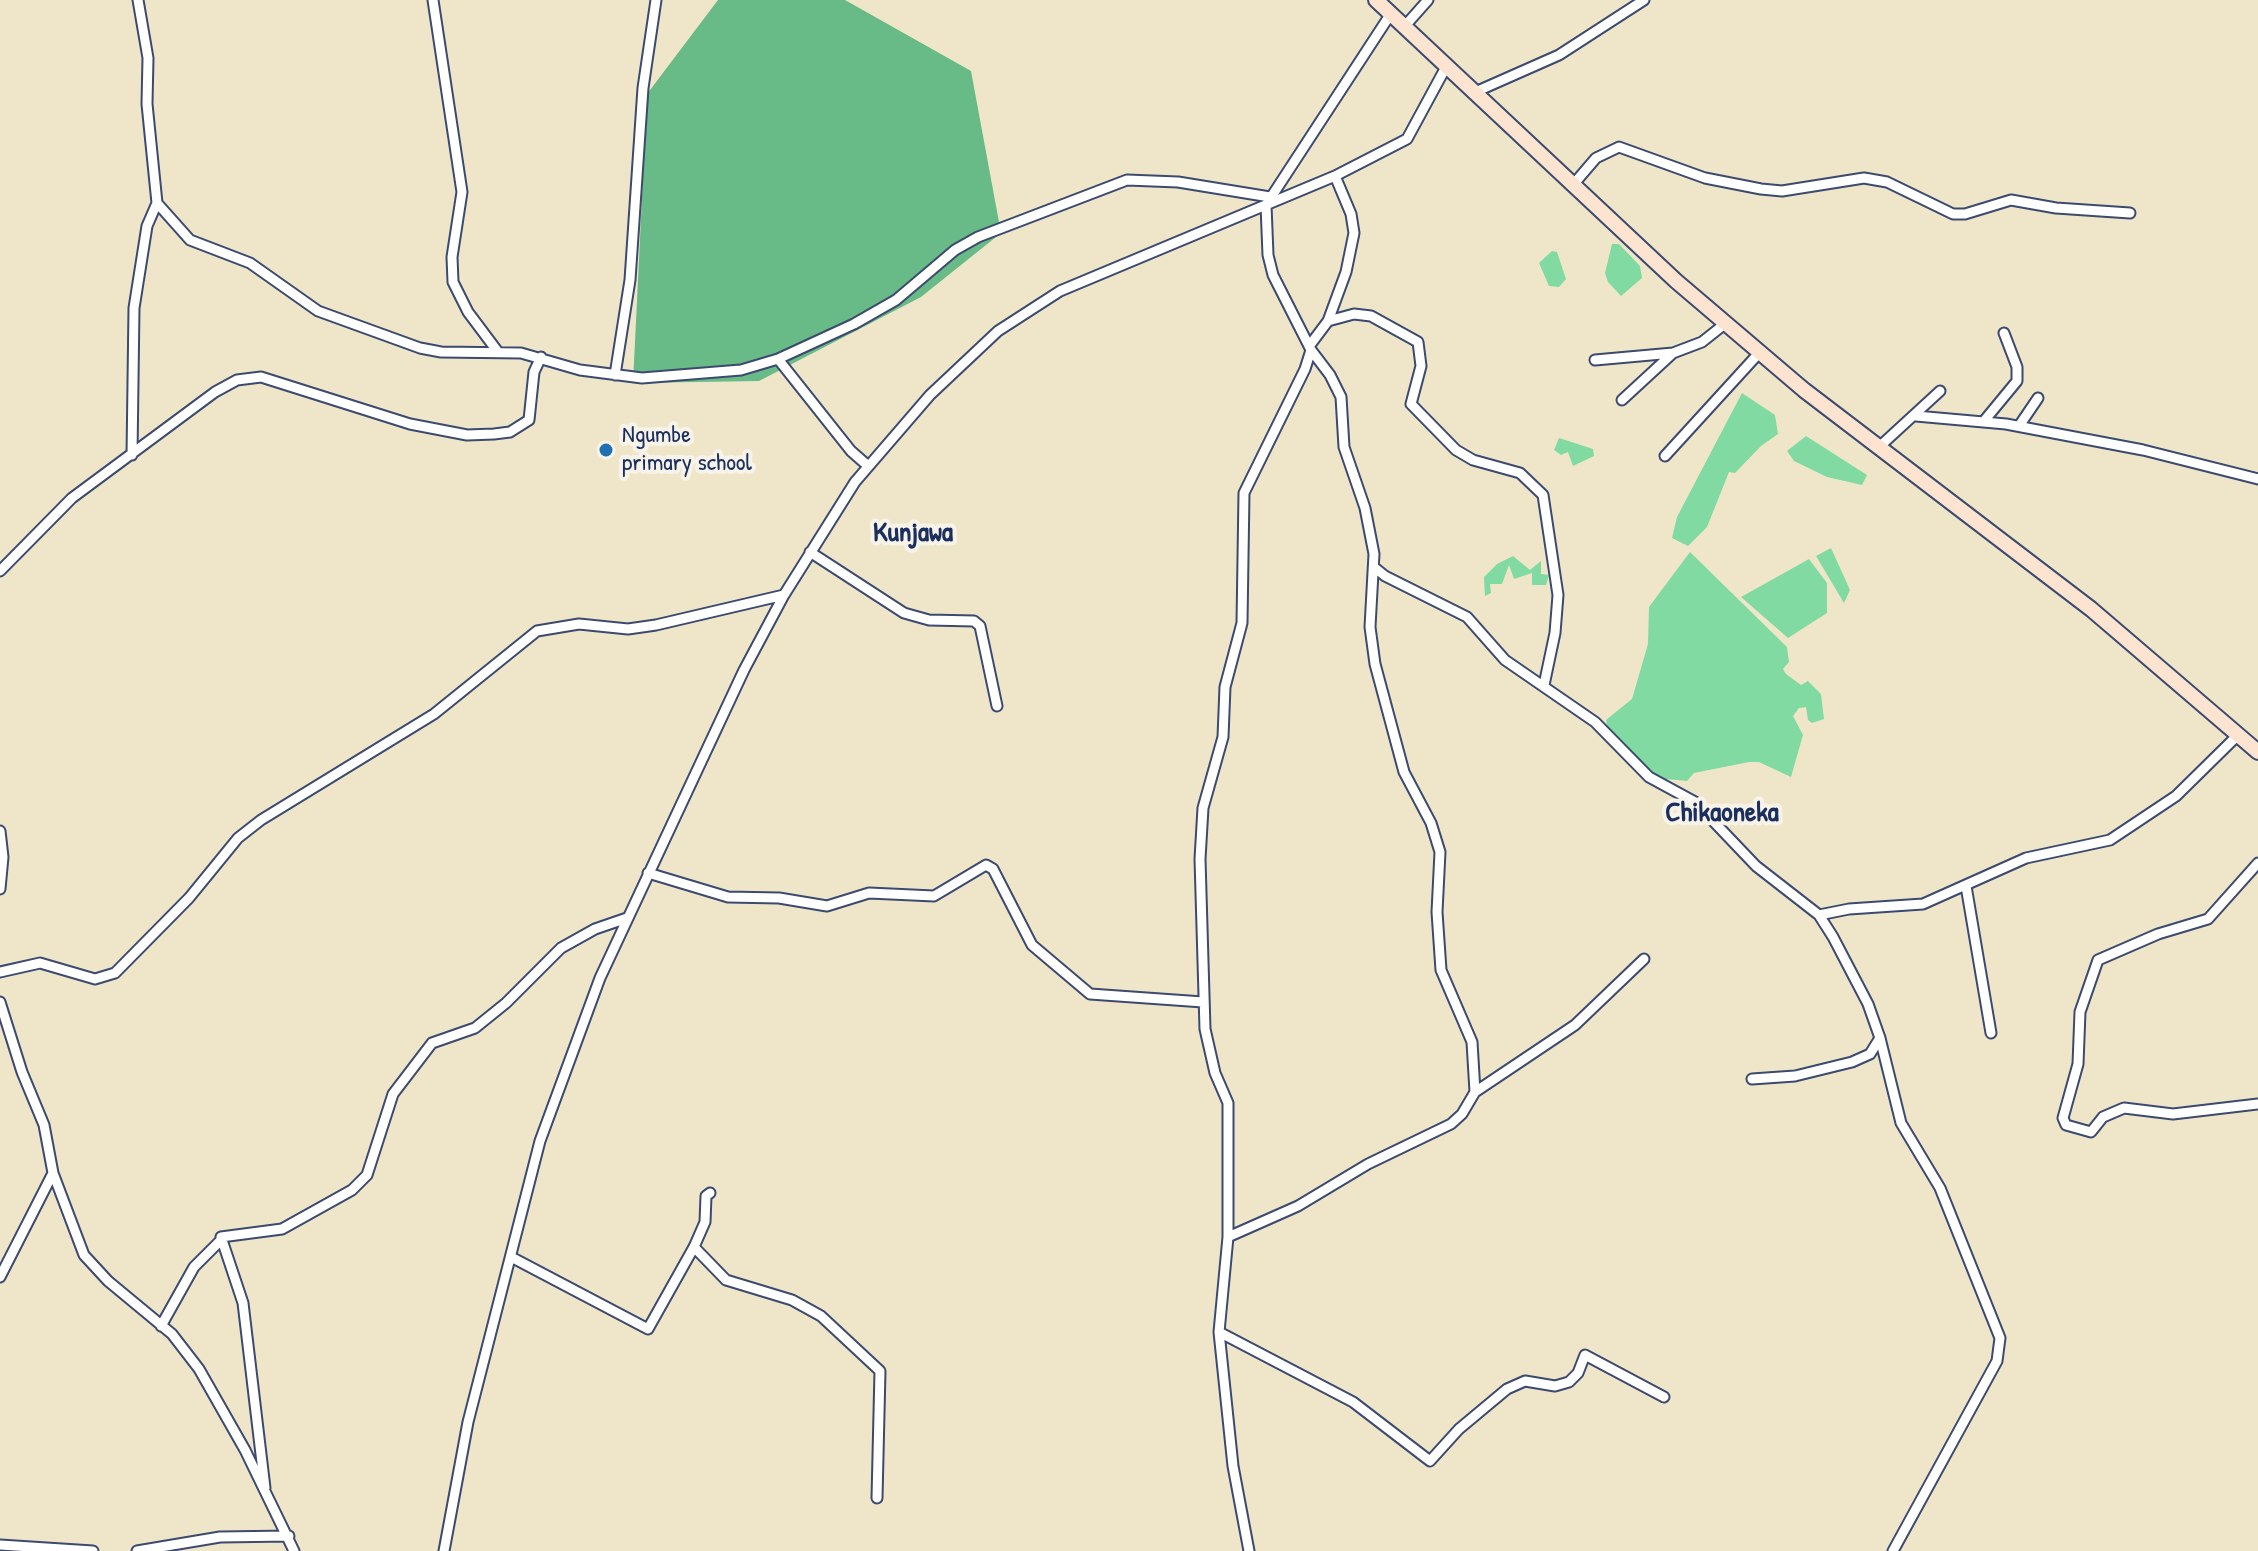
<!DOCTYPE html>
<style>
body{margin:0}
canvas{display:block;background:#efe6ca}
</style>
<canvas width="2258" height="1551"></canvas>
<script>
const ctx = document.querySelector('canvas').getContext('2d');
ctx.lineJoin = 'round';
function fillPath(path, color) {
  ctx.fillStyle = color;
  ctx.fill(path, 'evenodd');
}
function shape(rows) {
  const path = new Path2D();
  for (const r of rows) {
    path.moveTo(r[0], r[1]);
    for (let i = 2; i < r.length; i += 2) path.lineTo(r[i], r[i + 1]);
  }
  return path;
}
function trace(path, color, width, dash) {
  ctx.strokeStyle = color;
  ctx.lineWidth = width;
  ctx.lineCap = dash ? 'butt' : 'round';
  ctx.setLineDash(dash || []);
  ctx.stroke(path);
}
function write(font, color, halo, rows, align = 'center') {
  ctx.font = font + ' "Patrick Hand",sans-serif';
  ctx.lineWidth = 8;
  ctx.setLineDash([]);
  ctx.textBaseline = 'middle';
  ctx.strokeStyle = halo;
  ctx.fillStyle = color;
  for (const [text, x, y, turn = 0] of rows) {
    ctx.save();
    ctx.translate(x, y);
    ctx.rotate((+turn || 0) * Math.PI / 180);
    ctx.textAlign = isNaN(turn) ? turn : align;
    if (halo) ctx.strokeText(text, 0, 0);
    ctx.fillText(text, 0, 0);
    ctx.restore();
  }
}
fillPath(shape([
 [1612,244,1619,244,1640,266,1642,278,1621,296,1608,282,1605,273],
 [1552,251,1557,252,1566,279,1559,287,1549,286,1539,263],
 [1742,393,1775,415,1778,434,1761,446,1735,473,1729,472,1707,527,1688,546,1672,538,1677,517],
 [1806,436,1867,475,1862,485,1827,477,1794,461,1787,451],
 [1559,438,1593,449,1594,456,1573,466,1568,452,1561,455,1554,450],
 [1831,548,1850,590,1844,603,1816,556],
 [1690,552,1787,647,1789,662,1783,669,1786,674,1801,685,1808,681,1821,694,1824,719,1812,723,1808,720,1806,707,1799,708,1793,716,1803,735,1791,777,1759,762,1749,762,1694,773,1687,781,1655,778,1608,731,1606,720,1632,699,1648,644,1649,607],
 [1513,556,1530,570,1541,561,1541,574,1549,575,1546,585,1532,585,1532,573,1514,579,1509,565,1502,584,1490,584,1491,593,1485,596,1484,577,1497,564],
 [1809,559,1827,583,1827,613,1788,638,1741,597]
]), '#80daa1');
fillPath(shape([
 [718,0,845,0,971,71,1001,233,921,297,759,381,633,383,647,94]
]), '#68ba87');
const street = shape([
 [433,0,462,192,452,257,453,282,468,312,498,352],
 [1404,27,1428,0],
 [1473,93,1559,55,1644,0],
 [1572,186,1596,158,1619,147,1705,178,1761,189,1782,191,1864,178,1887,182,1953,214,1965,214,2011,200,2056,208,2130,213],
 [157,203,190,240,250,263,318,311,420,348,441,352,521,353,580,370,642,378,741,370,778,359,851,451,867,465],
 [1328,321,1354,314,1371,316,1418,342,1421,366,1411,404,1456,450,1473,460,1520,473,1543,495,1558,595,1555,633,1544,685],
 [1310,345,1328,321,1346,272,1354,233,1351,214,1335,176],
 [1311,350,1330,375,1341,397,1344,447,1365,508,1374,554,1370,627,1375,664,1404,772,1431,823,1440,852,1437,912,1441,970,1472,1042,1475,1092],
 [778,359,854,324,896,300,955,250,978,237,1127,180,1178,182,1270,197],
 [1595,360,1673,353,1702,342,1726,323],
 [615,375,630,280,643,88,656,0],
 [1622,400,1673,353],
 [1916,416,2006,424,2143,450,2258,479],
 [1984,421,2017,381,2017,367,2004,333],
 [2019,426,2038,398],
 [1878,448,1940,391],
 [132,455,134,308,147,226,157,203,147,104,148,58,138,0],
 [1665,456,1760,352],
 [810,552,904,613,929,620,974,621,980,626,997,706],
 [1375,568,1385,576,1467,617,1505,660,1595,722,1649,777,1695,802,1756,866,1819,915,1833,937,1868,1004,1880,1038,1901,1123,1940,1188,2000,1338,1997,1361,1893,1551],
 [0,571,72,498,215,392,237,380,261,377,410,424,467,435,494,434,510,432,529,420,534,372,541,357],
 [0,831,3,857,0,889],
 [2258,863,2208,919,2158,934,2098,960,2080,1012,2078,1064,2063,1118,2066,1125,2091,1132,2103,1117,2124,1108,2173,1114,2258,1104],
 [648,873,728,897,779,898,827,906,869,893,934,896,986,865,993,869,1032,945,1090,994,1203,1002],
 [1966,886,1991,1033],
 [1819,915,1849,909,1923,904,2026,858,2110,840,2176,796,2239,734],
 [0,972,40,963,95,979,115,973,189,898,238,838,261,820,434,714,537,631,579,624,628,629,656,625,784,595],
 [0,1002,22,1072,44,1125,53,1173,84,1255,108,1281,172,1334,199,1369,245,1450,294,1551],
 [1752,1079,1795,1076,1852,1062,1870,1054,1880,1038],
 [1228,1237,1298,1206,1368,1164,1451,1124,1462,1114,1475,1092,1575,1025,1644,959],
 [694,1247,726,1280,792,1300,821,1316,880,1371,877,1498],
 [513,1258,648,1329,694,1247,705,1222,706,1196,710,1193],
 [0,1277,53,1173],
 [161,1326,194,1267,220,1241],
 [1219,1332,1353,1402,1430,1461,1459,1429,1507,1389,1525,1381,1555,1386,1569,1382,1578,1373,1585,1355,1664,1397],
 [265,1488,243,1303,221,1237,282,1229,352,1190,367,1175,393,1094,432,1043,475,1028,506,1003,561,948,595,929,627,918],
 [0,1545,93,1551],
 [137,1551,220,1537,289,1536],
 [444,1551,468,1422,540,1141,600,978,744,670,784,595,855,482,930,395,998,331,1060,291,1335,176,1407,139,1446,67],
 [1249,1551,1233,1466,1219,1332,1228,1237,1228,1103,1215,1073,1205,1029,1200,859,1203,808,1223,737,1225,687,1242,623,1244,493,1305,369,1311,350,1273,275,1268,255,1266,205,1390,15]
]);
const secondary = shape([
 [1376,0,1676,281,1804,390,2091,609,2258,752]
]);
trace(street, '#3b4a6e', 13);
trace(secondary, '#3b4a6e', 18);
trace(street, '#fff', 9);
trace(secondary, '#fde4d1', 14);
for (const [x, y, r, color] of [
 [606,450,8,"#1f6fb2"]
]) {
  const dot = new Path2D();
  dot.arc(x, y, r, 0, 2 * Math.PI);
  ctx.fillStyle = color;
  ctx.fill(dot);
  trace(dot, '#f7f3e8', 3);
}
write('24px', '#1b2f5e', '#f7f3e8', [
 ["Ngumbe",622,436],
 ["primary school",622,464]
], 'left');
write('bold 28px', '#1b2f5e', '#f7f3e8', [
 ["Kunjawa",913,534],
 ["Chikaoneka",1722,814]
]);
</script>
